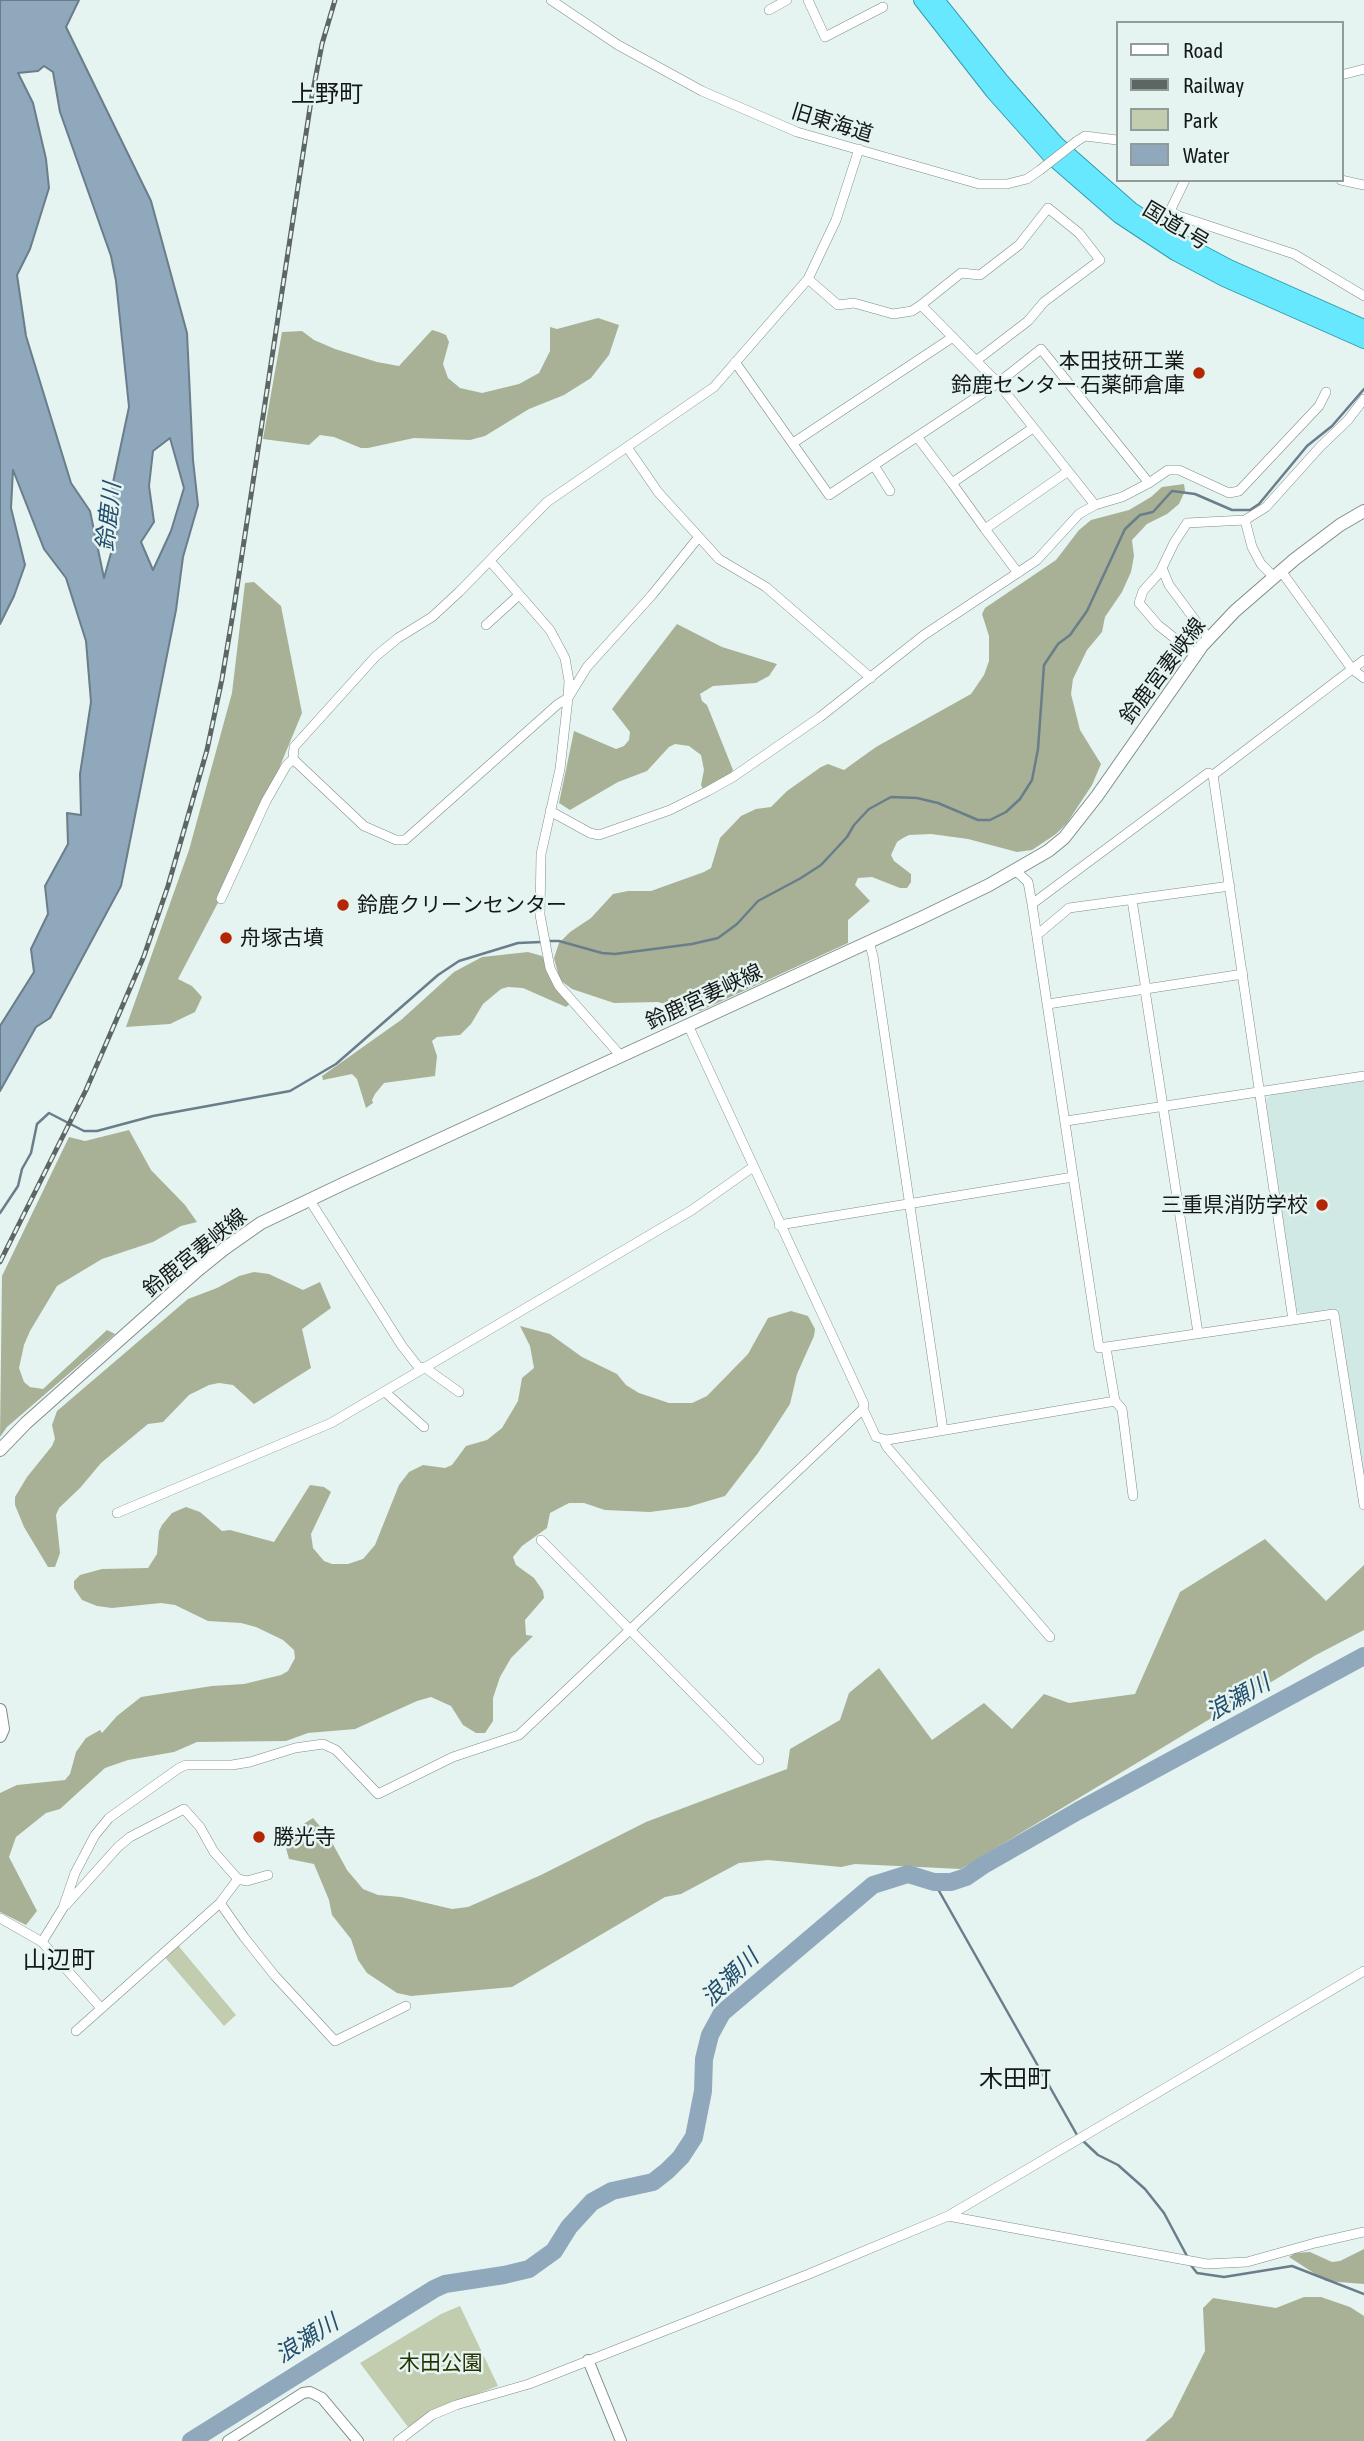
<!DOCTYPE html>
<meta charset="utf-8">
<style>
body{margin:0}
#map{position:relative;width:1364px;height:2441px;overflow:hidden;background:#e5f4f1;font-family:"Asap Condensed",sans-serif}
canvas{display:block}
.legend{position:absolute;left:1116px;top:21px;width:228px;height:161px;box-sizing:border-box;background:#e5f4f1;border:2px solid #919c9a;margin:0;padding:9px 12px;list-style:none;font-size:21px;color:#141918}
.legend li{display:flex;align-items:center;gap:14px;height:35px}
.legend b{width:35px;border:2px solid #919c9a}
</style>
<div id="map">
<canvas width="1364" height="2441"></canvas>
<ul class="legend">
<li><b style="height:9px;background:#fff"></b>Road</li>
<li><b style="height:9px;background:#5e6664"></b>Railway</li>
<li><b style="height:19px;background:#c2ccaf"></b>Park</li>
<li><b style="height:19px;background:#8fa8bc"></b>Water</li>
</ul>
</div>
<script>
const ctx = document.querySelector('canvas').getContext('2d');
ctx.lineJoin = 'round';
function fillPath(path, color) {
  ctx.fillStyle = color;
  ctx.fill(path, 'evenodd');
}
function shape(rows) {
  const path = new Path2D();
  for (const r of rows) {
    path.moveTo(r[0], r[1]);
    for (let i = 2; i < r.length; i += 2) path.lineTo(r[i], r[i + 1]);
  }
  return path;
}
function trace(path, color, width, dash) {
  ctx.strokeStyle = color;
  ctx.lineWidth = width;
  ctx.lineCap = dash ? 'butt' : 'round';
  ctx.setLineDash(dash || []);
  ctx.stroke(path);
}
function write(font, color, halo, rows, align = 'center') {
  ctx.font = font + ' "Asap Condensed","Noto Sans JP",sans-serif';
  ctx.lineWidth = 5;
  ctx.setLineDash([]);
  ctx.textBaseline = 'middle';
  ctx.strokeStyle = halo;
  ctx.fillStyle = color;
  for (const [text, x, y, turn = 0] of rows) {
    ctx.save();
    ctx.translate(x, y);
    ctx.rotate((+turn || 0) * Math.PI / 180);
    ctx.textAlign = isNaN(turn) ? turn : align;
    if (halo) ctx.strokeText(text, 0, 0);
    ctx.fillText(text, 0, 0);
    ctx.restore();
  }
}
fillPath(shape([
 [1364,1080,1364,1474,1338,1309,1301,1314,1296,1310,1266,1101,1270,1095]
]), '#d0e9e4');
fillPath(shape([
 [176,1943,236,2015,224,2026,163,1955],
 [460,2306,498,2386,430,2412,408,2427,360,2363,441,2314]
]), '#c2ccaf');
fillPath(shape([
 [598,318,619,325,609,355,591,378,564,395,529,409,485,436,470,440,414,438,368,448,361,448,334,437,320,435,309,445,263,439,282,332,302,331,314,340,335,349,377,362,399,366,432,330,439,332,446,335,449,342,443,364,448,378,460,388,482,393,519,384,539,373,550,351,550,327,557,329],
 [1184,484,1185,491,1179,504,1167,514,1147,524,1132,540,1134,556,1131,572,1122,592,1105,617,1102,632,1087,650,1073,679,1071,694,1080,730,1101,764,1092,785,1067,823,1056,834,1032,850,1017,852,968,839,931,834,909,835,903,838,897,842,891,855,894,861,911,874,911,882,907,888,900,888,872,877,858,878,855,885,870,901,848,920,848,943,700,1011,686,1010,658,1002,614,1003,572,989,560,980,554,958,559,943,570,932,591,918,613,894,628,891,651,891,704,872,711,868,720,838,741,816,756,809,771,807,787,791,821,767,828,764,844,770,876,747,971,694,984,675,989,661,989,636,982,614,985,608,1056,560,1079,530,1091,520,1129,510,1151,497,1162,487],
 [254,582,281,606,302,713,244,853,178,979,192,986,202,997,195,1012,170,1024,126,1027,189,850,232,693,245,583],
 [677,624,722,647,777,664,769,676,756,683,713,686,700,694,702,701,707,705,733,770,726,781,704,791,701,785,704,770,701,755,689,746,675,744,669,747,647,771,618,782,570,810,559,803,574,731,616,749,624,746,629,740,630,732,612,709],
 [528,952,542,956,559,989,571,1003,566,1007,523,988,508,987,501,989,483,1004,471,1024,460,1035,437,1037,432,1041,437,1056,435,1076,384,1083,375,1094,372,1100,373,1103,366,1108,357,1079,352,1074,323,1080,322,1076,401,1020,454,972,482,957],
 [129,1130,151,1170,185,1205,197,1222,181,1226,153,1242,102,1259,57,1286,30,1331,24,1345,19,1368,24,1382,30,1387,43,1389,107,1330,115,1334,7,1427,0,1437,2,1276,69,1137,85,1141],
 [254,1272,269,1274,303,1290,320,1282,331,1308,302,1329,311,1368,254,1404,233,1385,219,1383,209,1385,189,1395,163,1422,148,1424,101,1463,80,1488,59,1508,56,1515,60,1553,55,1567,48,1567,24,1527,15,1505,15,1497,27,1477,52,1446,55,1439,52,1425,57,1411,188,1299,217,1288,239,1276],
 [791,1311,808,1316,815,1329,814,1336,797,1374,790,1404,758,1453,725,1496,688,1507,650,1512,605,1510,584,1503,569,1503,550,1513,547,1528,522,1546,513,1557,516,1565,534,1578,543,1591,544,1598,525,1620,526,1635,533,1636,511,1658,500,1677,493,1698,493,1721,485,1733,476,1733,463,1725,451,1706,431,1697,417,1701,355,1729,308,1733,286,1741,197,1742,174,1752,128,1760,105,1768,60,1809,46,1813,16,1837,9,1857,37,1911,26,1925,0,1912,0,1793,17,1785,65,1780,70,1774,76,1752,86,1738,100,1730,102,1733,117,1716,141,1697,212,1686,244,1684,281,1675,288,1671,295,1658,294,1650,283,1640,256,1627,241,1623,208,1621,175,1605,161,1603,112,1608,97,1606,82,1600,74,1588,74,1581,80,1575,102,1569,148,1568,157,1554,159,1531,162,1525,172,1513,186,1507,200,1512,222,1531,230,1530,274,1542,310,1485,324,1487,331,1492,311,1534,313,1548,324,1561,332,1564,348,1564,363,1559,375,1545,399,1485,409,1472,423,1465,445,1468,452,1465,466,1446,487,1440,502,1428,518,1401,522,1378,534,1368,530,1346,520,1326,550,1334,582,1357,617,1374,626,1385,639,1393,669,1403,692,1403,707,1396,748,1354,768,1318],
 [1265,1539,1326,1601,1364,1565,1364,1630,1316,1655,961,1869,855,1864,841,1867,768,1860,739,1863,681,1894,665,1897,512,1987,411,1996,397,1993,367,1973,358,1960,351,1939,332,1915,329,1900,314,1864,289,1859,283,1837,313,1818,329,1837,347,1870,363,1889,378,1895,401,1897,452,1909,468,1907,541,1875,646,1822,787,1769,790,1749,840,1720,849,1693,879,1668,932,1740,984,1703,1012,1729,1044,1694,1069,1703,1135,1694,1180,1592],
 [1364,2249,1364,2284,1326,2281,1289,2257,1295,2253,1310,2252,1332,2262,1340,2261],
 [1304,2297,1321,2297,1350,2307,1364,2316,1364,2441,1145,2441,1172,2417,1205,2351,1203,2308,1213,2298,1276,2308]
]), '#a8b196');
const water = shape([
 [0,0,79,0,66,27,151,201,187,333,193,460,198,505,183,557,176,610,121,886,50,1018,36,1027,0,1091,0,1026,34,972,31,949,48,914,45,886,68,844,67,813,81,815,80,774,91,702,86,641,66,578,44,549,13,470,11,508,25,565,14,596,0,624,0,0],
 [44,66,53,72,60,112,111,256,116,281,129,407,112,487,118,528,104,578,90,511,71,483,26,336,17,275,30,249,49,188,46,159,33,103,18,73,38,71,44,66],
 [170,438,184,488,171,531,153,570,141,542,154,522,149,486,153,451,170,438]
]);
fillPath(water, '#8fa8bc');
trace(water, '#6a7d8b', 2);
trace(shape([
 [548,941,559,941,602,953,615,954,692,944,718,938,737,924,758,901,801,878,821,865,847,837,854,825,869,809,891,797,917,798,938,803,978,820,990,820,1006,812,1020,799,1032,780,1038,749,1044,665,1058,644,1070,635,1087,611,1125,529,1140,515,1153,512,1172,491,1195,494,1232,510,1250,510,1259,504,1307,446,1332,426,1364,389],
 [0,1213,18,1186,22,1169,31,1153,37,1124,49,1113,84,1131,97,1131,153,1116,290,1091,336,1064,438,975,459,961,518,943,541,942],
 [934,1882,1077,2135],
 [1082,2140,1098,2155,1118,2165,1145,2189,1164,2213,1188,2258],
 [1190,2264,1197,2273,1224,2277,1292,2266,1364,2294]
]), '#6a7d8b', 2.5);
trace(shape([
 [191,2441,434,2289,445,2284,504,2275,529,2269,554,2251,569,2227,592,2202,612,2191,653,2182,667,2171,681,2157,694,2137,703,2091,704,2059,710,2035,722,2013,873,1885,908,1874,934,1882,951,1882,966,1877,982,1866,1078,1811,1364,1656]
]), '#8fa8bc', 18);
const minor = shape([
 [551,0,618,45,702,91,797,132,979,184,1007,184,1027,179,1040,170],
 [808,0,825,37,883,7],
 [769,10,787,0],
 [1341,75,1364,69],
 [1077,141,1085,136,1117,140],
 [1185,180,1170,211,1179,216,1294,254,1364,296],
 [1341,180,1364,185],
 [808,279,838,305,854,303,893,314,912,311,921,305,998,383,1095,505],
 [921,305,961,273,980,275,1019,245,1048,208,1079,233,1100,260,1044,302,1028,321,977,360],
 [1033,428,952,483,985,529,1067,472],
 [918,438,952,483],
 [793,443,953,337],
 [627,447,658,492,719,559,766,587,871,678],
 [875,467,890,491],
 [1149,483,1168,470,1179,470,1229,493,1239,491,1319,406,1326,392],
 [1245,520,1252,547,1261,564,1274,577],
 [985,529,1018,573],
 [698,538,652,595,587,667,568,698,558,704,405,840,396,840,364,826,293,759,294,747,376,656,398,638,432,617,459,592,547,502,714,387,808,279,836,220,859,149],
 [490,561,550,630,565,658,569,681,568,698,560,769,541,854,540,915,550,968,559,986,621,1056],
 [1162,568,1169,585,1209,639],
 [1281,571,1352,669,1364,678],
 [486,625,519,595],
 [1196,655,1158,625,1139,603,1143,591,1160,572,1174,543,1187,523,1245,520,1266,507,1320,447,1348,420,1364,399],
 [1213,775,1293,1320],
 [550,811,590,833,599,835,670,810,708,791,733,777,820,717,924,635,1037,560,1079,514,1095,505,1122,497,1149,483,1041,349,998,383,829,495,735,362],
 [1016,871,1028,882,1032,904,1099,1348,1334,1314,1364,1505],
 [221,899,266,801,286,766,293,759],
 [1132,900,1146,990],
 [1032,904,1208,773,1213,775,1364,660],
 [1037,935,1069,908,1230,886],
 [869,942,873,956,943,1430],
 [1145,990,1198,1333],
 [1048,1004,1243,974],
 [688,1025,864,1404,863,1409,876,1437,887,1440,1115,1401],
 [1066,1121,1364,1076],
 [309,1199,402,1346,420,1369],
 [779,1225,1073,1177],
 [1106,1348,1115,1401,1122,1409,1133,1496],
 [424,1367,459,1392],
 [385,1392,424,1427],
 [883,1439,887,1447,1050,1637],
 [117,1513,331,1423,692,1210,753,1167],
 [541,1540,759,1760],
 [238,1879,247,1881,268,1875],
 [220,1903,244,1937,275,1976,335,2041,406,2006],
 [66,1905,118,1847,130,1837,184,1809,200,1827,214,1852,238,1879,220,1903,76,2031],
 [0,1918,42,1942,101,2008],
 [42,1942,63,1908,75,1873,95,1835,109,1818,179,1768,186,1765,232,1765,250,1762,295,1748,323,1744,336,1750,378,1794,453,1757,519,1735,863,1409],
 [948,2216,1207,2264,1247,2262,1315,2243,1364,2232],
 [398,2441,432,2415,456,2405,529,2384,809,2274,948,2216,1364,1971]
]);
const tertiary = shape([
 [588,2360,621,2441],
 [228,2441,303,2393,310,2392,322,2398,358,2441]
]);
const secondary = shape([
 [0,1450,26,1423,198,1270,224,1249,261,1223,345,1183,921,918,989,885,1048,851,1064,838,1097,796,1202,646,1235,611,1295,559,1340,525,1364,511],
 [0,1710,3,1729,0,1736]
]);
const trunk = shape([
 [921,0,993,92,1050,156,1119,216,1175,253,1224,279,1364,341],
 [937,0,1001,80,1057,144,1132,210,1180,241,1229,267,1364,327]
]);
trace(minor, '#7f8d8a', 10);
trace(tertiary, '#7f8d8a', 12);
trace(secondary, '#7f8d8a', 14);
trace(trunk, '#329cae', 16);
trace(minor, '#fff', 9);
trace(tertiary, '#fff', 10);
trace(secondary, '#fff', 12);
trace(trunk, '#68e8fe', 14);
const rail = shape([
 [0,1262,86,1090,144,956,168,886,207,750,222,679,234,607,311,101,322,44,335,0]
]);
trace(rail, '#5e6664', 5);
trace(rail, '#e5f4f1', 2.5, [8]);
const minorBridge = shape([
 [1040,170,1077,141]
]);
trace(minorBridge, '#7f8d8a', 10, []);
trace(minorBridge, '#fff', 9);
for (const [x, y, r, color] of [
 [1199,373,7,"#b32704"],
 [343,905,7,"#b32704"],
 [226,938,7,"#b32704"],
 [1322,1205,7,"#b32704"],
 [259,1837,7,"#b32704"]
]) {
  const dot = new Path2D();
  dot.arc(x, y, r, 0, 2 * Math.PI);
  ctx.fillStyle = color;
  ctx.fill(dot);
  trace(dot, '#e5f4f1', 2.5);
}
write('21px', '#141918', '#e5f4f1', [
 ["旧東海道",832,123,17],
 ["国道1号",1176,226,31],
 ["鈴鹿宮妻峡線",1163,671,-53],
 ["鈴鹿宮妻峡線",704,997,-25],
 ["鈴鹿宮妻峡線",195,1253,-39]
]);
write('21px', '#141918', '#e5f4f1', [
 ["本田技研工業",1185,361,"right"],
 ["鈴鹿センター 石薬師倉庫",1185,385,"right"],
 ["鈴鹿クリーンセンター",357,905],
 ["舟塚古墳",240,938],
 ["三重県消防学校",1308,1205,"right"],
 ["勝光寺",273,1837]
], 'left');
write('21px', '#273302', '#e5f4f1', [
 ["木田公園",441,2363]
]);
write('italic 23px', '#234e6d', '#e5f4f1', [
 ["鈴鹿川",109,517,-84],
 ["浪瀬川",1238,1698,-29],
 ["浪瀬川",730,1978,-44],
 ["浪瀬川",307,2339,-32]
]);
write('24px', '#141918', '#e5f4f1', [
 ["上野町",327,94],
 ["山辺町",59,1960],
 ["木田町",1015,2079]
]);
</script>
